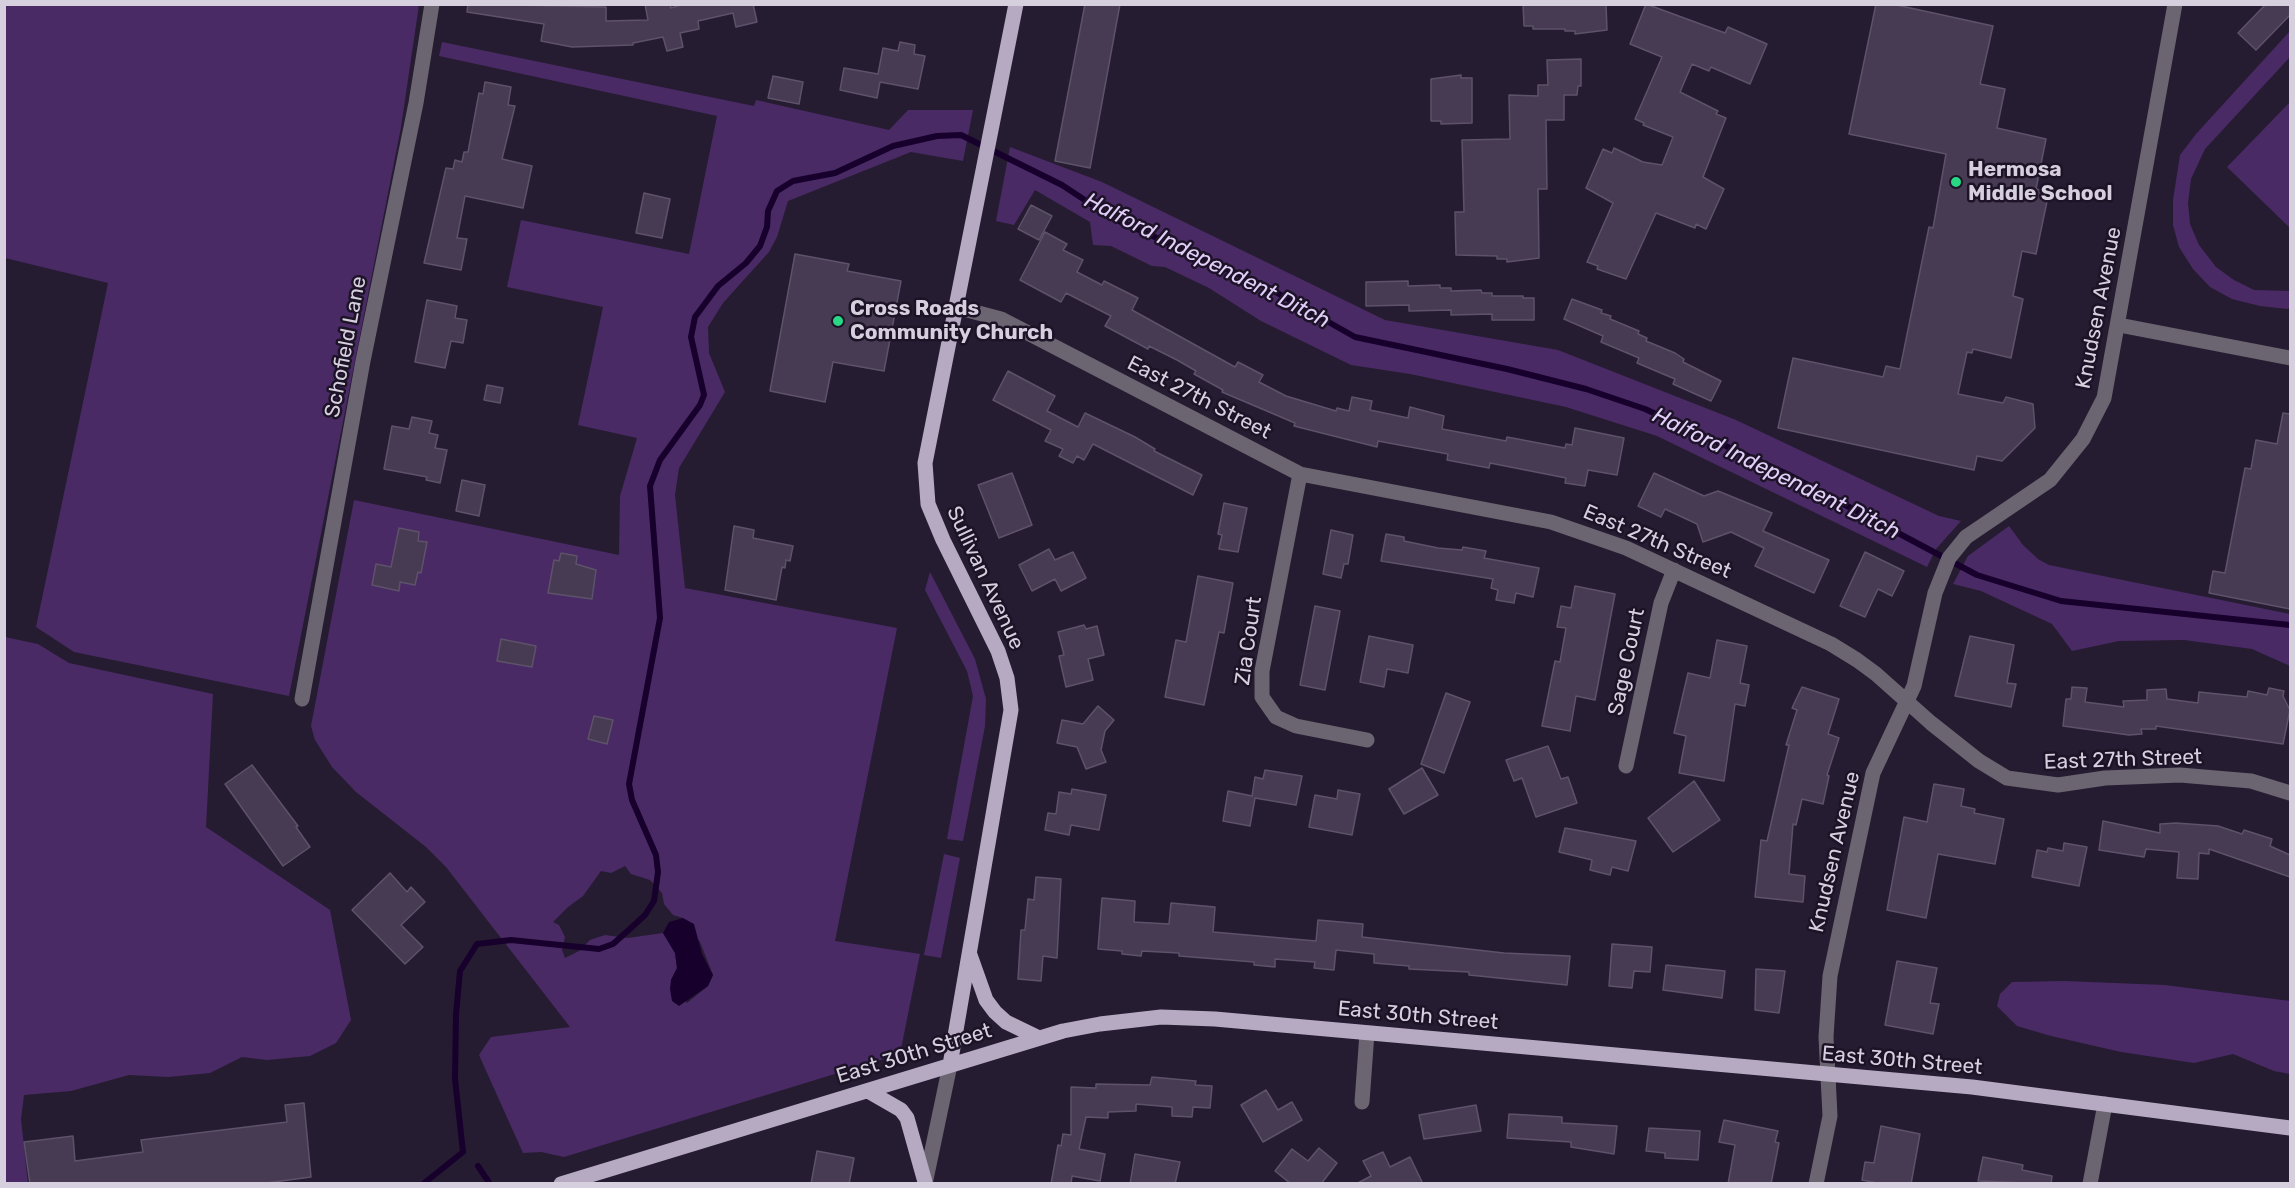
<!DOCTYPE html>
<style>
body{margin:0}
#map{position:relative;width:2295px;height:1188px;overflow:hidden;background:#261c31;font-family:Rubik,sans-serif}
canvas{display:block}
.frame{position:absolute;inset:0;border:6px solid #d6cfde;pointer-events:none}
</style>
<div id="map">
<canvas width="2295" height="1188"></canvas>
<div class="frame"></div>
</div>
<script>
const ctx = document.querySelector('canvas').getContext('2d');
ctx.lineJoin = 'round';
function fillPath(path, color) {
  ctx.fillStyle = color;
  ctx.fill(path, 'evenodd');
}
function shape(rows) {
  const path = new Path2D();
  for (const r of rows) {
    path.moveTo(r[0], r[1]);
    for (let i = 2; i < r.length; i += 2) path.lineTo(r[i], r[i + 1]);
  }
  return path;
}
function trace(path, color, width, dash) {
  ctx.strokeStyle = color;
  ctx.lineWidth = width;
  ctx.lineCap = dash ? 'butt' : 'round';
  ctx.setLineDash(dash || []);
  ctx.stroke(path);
}
function write(font, color, halo, rows, align = 'center') {
  ctx.font = font + ' Rubik,sans-serif';
  ctx.lineWidth = 5;
  ctx.setLineDash([]);
  ctx.textBaseline = 'middle';
  ctx.strokeStyle = halo;
  ctx.fillStyle = color;
  for (const [text, x, y, turn = 0] of rows) {
    ctx.save();
    ctx.translate(x, y);
    ctx.rotate((+turn || 0) * Math.PI / 180);
    ctx.textAlign = isNaN(turn) ? turn : align;
    if (halo) ctx.strokeText(text, 0, 0);
    ctx.fillText(text, 0, 0);
    ctx.restore();
  }
}
fillPath(shape([
 [5,4,419,5,401,127,289,696,74,652,36,627,108,283,5,258],
 [2290,31,2290,57,2205,149,2191,179,2188,203,2190,224,2199,245,2216,267,2234,280,2254,290,2290,291,2290,308,2287,309,2260,306,2232,299,2210,287,2193,269,2179,247,2173,225,2173,200,2180,155,2196,134],
 [442,42,754,106,756,100,889,130,908,110,973,110,963,161,911,152,788,201,777,237,769,252,723,303,708,327,709,353,725,392,679,468,675,495,685,588,897,628,835,941,920,954,900,1054,564,1157,541,1152,523,1153,479,1055,491,1037,570,1027,446,867,426,847,356,792,332,767,315,740,311,726,354,500,619,555,620,496,637,438,578,425,603,307,507,287,521,220,689,254,717,116,439,56],
 [625,866,631,874,650,880,662,893,664,904,673,915,683,918,700,942,713,975,708,986,687,1003,671,980,677,968,675,953,663,933,628,938,605,935,590,940,579,951,565,958,562,950,565,937,559,925,553,922,568,907,583,896,601,871,611,873],
 [2290,102,2290,228,2227,167],
 [1010,147,1102,182,1385,320,1558,350,1736,420,1939,516,1961,521,1936,549,1927,567,1657,436,1566,407,1410,374,1351,365,1261,321,1209,288,1165,267,1152,266,1111,246,1093,245,1090,222,1035,190,1014,225,996,221],
 [2009,526,2023,545,2038,559,2049,565,2290,614,2290,666,2252,649,2184,640,2119,641,2072,651,2052,624,1981,591,1953,584,1968,556],
 [930,572,975,659,986,699,985,726,963,841,947,839,973,696,967,671,925,590],
 [5,637,38,644,69,663,213,694,206,827,330,910,351,1020,336,1043,310,1056,267,1060,242,1057,210,1073,169,1077,129,1075,71,1091,24,1095,21,1119,28,1184,4,1183],
 [944,854,960,858,941,958,924,955],
 [2064,981,2165,985,2290,1001,2290,1074,2274,1071,2233,1054,2194,1063,2121,1052,2051,1036,2017,1026,1997,1006,2000,994,2012,982]
]), '#492a65');
fillPath(shape([
 [683,918,694,924,702,954,713,975,708,986,679,1006,672,1001,670,989,671,980,677,968,675,953,663,933,669,922]
]), '#18002d');
trace(shape([
 [478,1166,490,1184],
 [423,1184,463,1152,455,1079,456,1014,460,971,477,944,511,940,599,949,613,944,632,927,645,915,654,901,658,872,656,855,632,800,629,784,660,618,650,486,660,460,700,405,704,395,691,337,695,317,718,286,746,263,760,246,767,227,768,211,777,191,793,181,835,173,893,146,937,136,961,135,1062,185,1112,218,1265,286,1355,337,1507,369,1586,389,1645,409,1787,474,1977,575,2061,601,2290,625]
]), '#18002d', 6);
const building = shape([
 [468,4,606,7,606,21,648,20,645,4,670,4,671,8,684,4,753,4,757,22,736,27,733,13,698,21,699,29,680,33,683,47,667,51,663,37,633,43,633,45,572,47,541,41,544,24,467,12,468,4],
 [1085,4,1120,4,1090,168,1055,161,1085,4],
 [1523,4,1606,4,1607,30,1575,34,1575,31,1565,31,1565,29,1533,29,1533,26,1524,26,1523,4],
 [1646,4,1725,33,1728,27,1767,44,1750,84,1711,67,1709,71,1692,64,1680,92,1718,111,1716,114,1726,118,1703,177,1724,189,1706,229,1696,224,1695,228,1656,213,1626,279,1597,269,1598,266,1587,262,1613,203,1586,188,1603,149,1612,153,1614,148,1643,162,1662,165,1673,137,1643,125,1644,123,1635,119,1662,57,1630,44,1646,4],
 [1876,4,1892,4,1993,26,1980,84,2005,89,1997,128,2046,139,2036,189,2049,192,2036,254,2022,251,2013,296,2023,299,2011,358,1973,349,1972,353,1967,352,1958,394,2003,403,2006,397,2033,404,2035,428,2002,461,1977,456,1974,470,1778,428,1793,358,1883,377,1886,366,1900,369,1929,227,1933,228,1946,154,1849,134,1876,4],
 [2266,4,2290,4,2290,15,2256,50,2238,33,2266,4],
 [900,42,915,45,914,54,925,56,918,89,880,82,877,98,840,90,844,68,878,74,883,48,898,51,900,42],
 [1581,59,1581,86,1578,86,1577,95,1564,95,1564,120,1546,120,1547,189,1538,189,1539,258,1507,262,1507,259,1497,259,1497,256,1456,255,1455,212,1464,212,1462,140,1510,139,1509,95,1538,96,1538,85,1548,85,1547,60,1581,59],
 [1461,75,1461,78,1472,78,1472,123,1441,124,1441,121,1431,121,1431,79,1461,75],
 [773,76,803,82,799,104,768,98,773,76],
 [485,82,511,87,508,105,515,106,502,159,532,166,523,208,465,196,457,238,467,239,461,270,424,263,446,168,453,169,455,160,462,162,464,152,468,152,479,93,483,94,485,82],
 [644,193,670,199,662,238,636,233,644,193],
 [1031,205,1052,216,1039,240,1018,229,1031,205],
 [1045,232,1067,244,1063,250,1083,260,1077,272,1102,285,1104,281,1138,298,1132,310,1235,367,1238,362,1263,375,1259,382,1286,396,1336,411,1337,408,1349,411,1352,397,1372,401,1370,410,1408,418,1410,407,1444,416,1442,429,1506,441,1507,437,1565,448,1566,444,1572,445,1575,428,1624,438,1617,475,1588,470,1585,486,1565,483,1566,478,1490,463,1489,468,1447,460,1448,454,1378,441,1377,447,1294,426,1295,423,1222,392,1223,390,1194,374,1196,371,1177,360,1149,346,1148,349,1105,326,1111,316,1066,293,1061,302,1020,280,1045,232],
 [795,254,849,264,847,271,901,281,884,371,833,362,825,402,770,391,795,254],
 [1408,281,1408,286,1440,285,1440,288,1451,288,1451,291,1481,290,1482,293,1492,293,1492,296,1523,296,1523,298,1534,298,1534,320,1492,320,1492,314,1451,315,1451,310,1409,311,1409,305,1366,306,1366,282,1408,281],
 [1572,299,1602,310,1601,313,1611,316,1610,319,1639,331,1638,334,1647,338,1646,341,1675,353,1684,359,1683,362,1721,381,1711,401,1673,384,1675,379,1637,363,1639,358,1601,342,1603,336,1564,319,1572,299],
 [427,300,457,306,455,318,467,320,463,343,451,341,445,368,415,362,427,300],
 [1008,371,1055,396,1047,411,1078,427,1085,413,1135,437,1155,449,1154,451,1202,475,1193,495,1093,444,1084,460,1077,456,1073,463,1059,456,1063,449,1045,441,1051,430,993,400,1008,371],
 [487,385,503,388,500,403,484,400,487,385],
 [2283,413,2290,414,2290,609,2209,593,2213,571,2225,573,2245,468,2251,469,2256,440,2277,444,2283,413],
 [412,417,432,421,429,433,438,435,435,448,447,450,440,483,426,480,427,477,384,469,392,426,409,429,412,417],
 [1012,473,1032,525,999,538,978,485,1012,473],
 [1654,473,1704,496,1718,491,1772,513,1763,531,1829,560,1814,593,1755,566,1764,548,1731,532,1703,542,1697,524,1665,509,1661,517,1638,506,1654,473],
 [462,480,485,485,479,516,456,511,462,480],
 [1224,503,1247,508,1238,552,1219,549,1222,535,1218,534,1224,503],
 [734,526,754,530,753,538,793,546,790,561,786,560,785,568,782,567,776,600,725,590,734,526],
 [399,528,419,532,418,541,427,542,421,573,418,572,415,585,400,582,399,591,372,585,376,564,391,567,399,528],
 [1331,530,1353,535,1348,564,1344,564,1341,578,1323,574,1331,530],
 [1386,534,1404,537,1404,541,1438,548,1462,550,1463,547,1486,551,1484,558,1539,568,1533,597,1516,593,1514,603,1496,600,1498,590,1491,588,1493,579,1381,561,1386,534],
 [1049,549,1055,560,1073,552,1086,578,1061,591,1055,579,1032,591,1019,565,1049,549],
 [1865,552,1904,571,1892,596,1878,589,1865,617,1840,606,1865,552],
 [561,553,577,556,576,564,596,570,592,599,548,593,554,560,559,561,561,553],
 [1198,576,1233,583,1224,633,1219,632,1204,705,1165,697,1176,640,1186,642,1198,576],
 [1575,586,1615,594,1595,700,1576,696,1570,731,1542,726,1555,661,1560,662,1566,628,1557,627,1561,606,1571,608,1575,586],
 [1315,606,1340,611,1325,690,1300,685,1315,606],
 [1084,625,1086,629,1097,626,1104,655,1088,659,1093,680,1066,687,1059,656,1064,655,1058,632,1084,625],
 [1369,636,1413,645,1408,673,1387,669,1384,687,1360,682,1369,636],
 [1970,636,2014,645,2007,683,2016,684,2011,707,1955,696,1970,636],
 [501,639,536,646,532,667,497,661,501,639],
 [1717,640,1747,646,1740,683,1749,685,1745,706,1735,704,1724,781,1679,773,1686,736,1674,733,1688,673,1710,678,1717,640],
 [1802,687,1839,699,1828,734,1839,738,1827,775,1829,776,1823,804,1802,799,1796,825,1793,824,1789,874,1805,876,1803,902,1755,897,1761,840,1767,841,1789,745,1786,745,1797,710,1792,708,1802,687],
 [2072,687,2087,688,2085,702,2124,707,2123,701,2147,700,2147,690,2166,689,2167,699,2198,703,2199,692,2247,697,2248,691,2267,695,2269,688,2284,691,2283,696,2290,710,2283,744,2156,726,2156,729,2141,729,2142,734,2129,735,2063,726,2066,699,2071,699,2072,687],
 [1446,693,1470,702,1444,773,1421,764,1446,693],
 [1098,706,1114,720,1105,731,1101,750,1106,762,1086,769,1077,747,1057,743,1062,720,1083,724,1098,706],
 [594,716,613,720,607,744,588,739,594,716],
 [1548,746,1561,779,1568,777,1577,803,1536,817,1522,778,1514,781,1506,760,1548,746],
 [252,765,298,826,296,827,310,847,283,866,225,784,252,765],
 [1422,768,1438,795,1404,814,1389,789,1422,768],
 [1265,770,1302,776,1296,805,1255,798,1250,826,1223,821,1228,791,1252,796,1255,777,1263,779,1265,770],
 [1694,781,1720,820,1673,852,1648,818,1694,781],
 [1934,784,1964,789,1961,806,1975,809,1974,813,2004,819,1995,864,1938,854,1926,918,1887,910,1904,817,1927,822,1934,784],
 [1072,789,1106,795,1099,830,1071,825,1069,835,1045,830,1048,813,1056,814,1059,792,1071,794,1072,789],
 [1338,790,1360,794,1352,835,1309,827,1315,795,1337,799,1338,790],
 [2103,821,2160,833,2160,824,2176,823,2218,826,2242,834,2244,830,2272,839,2270,846,2290,855,2290,877,2209,849,2209,854,2199,853,2198,879,2177,878,2179,852,2146,849,2144,857,2099,850,2103,821],
 [1565,828,1636,841,1628,871,1612,867,1610,875,1590,870,1592,860,1559,852,1565,828],
 [2064,843,2087,847,2079,886,2032,877,2037,850,2047,852,2048,848,2063,851,2064,843],
 [390,873,407,892,411,887,425,902,401,925,423,947,405,964,352,910,390,873],
 [1036,877,1061,879,1057,958,1043,956,1041,981,1018,979,1021,930,1025,930,1028,899,1034,900,1036,877],
 [1102,898,1135,901,1134,922,1169,924,1171,903,1215,907,1213,932,1316,941,1318,920,1363,924,1362,937,1504,953,1570,956,1567,985,1469,975,1469,972,1409,969,1409,966,1374,963,1374,954,1336,950,1334,970,1314,968,1315,962,1275,959,1275,967,1254,965,1254,962,1179,956,1179,953,1142,951,1141,956,1122,954,1122,951,1098,949,1102,898],
 [1612,944,1652,947,1650,972,1634,971,1632,988,1609,986,1612,944],
 [1897,961,1937,968,1930,1003,1939,1004,1933,1034,1885,1025,1897,961],
 [1666,965,1725,971,1722,998,1663,990,1666,965],
 [1756,969,1785,971,1779,1013,1755,1010,1756,969],
 [1152,1077,1196,1081,1195,1085,1212,1086,1210,1108,1193,1107,1192,1117,1172,1116,1172,1107,1136,1104,1136,1111,1108,1112,1108,1118,1086,1117,1079,1149,1105,1154,1100,1181,1072,1176,1071,1184,1051,1184,1058,1145,1061,1146,1063,1134,1071,1135,1071,1087,1096,1088,1096,1084,1150,1085,1152,1077],
 [1266,1090,1278,1110,1292,1102,1302,1120,1263,1142,1241,1105,1266,1090],
 [304,1103,311,1177,259,1184,30,1184,24,1142,73,1136,75,1161,143,1152,141,1140,287,1122,285,1105,304,1103],
 [1476,1105,1481,1131,1424,1139,1419,1115,1476,1105],
 [1509,1114,1562,1117,1562,1123,1617,1126,1614,1154,1571,1147,1571,1142,1507,1138,1509,1114],
 [1724,1120,1778,1131,1775,1142,1779,1143,1771,1184,1728,1184,1735,1145,1719,1142,1724,1120],
 [1881,1126,1920,1134,1911,1184,1882,1184,1862,1180,1865,1162,1874,1163,1881,1126],
 [1649,1128,1700,1131,1698,1160,1665,1158,1665,1153,1646,1151,1649,1128],
 [1319,1148,1337,1163,1321,1184,1291,1184,1275,1171,1292,1149,1308,1161,1319,1148],
 [817,1151,854,1158,849,1184,811,1184,817,1151],
 [1383,1152,1390,1167,1410,1157,1423,1184,1356,1184,1371,1176,1363,1161,1383,1152],
 [1135,1154,1180,1162,1175,1184,1130,1184,1135,1154],
 [1983,1157,2023,1165,2022,1170,2052,1176,2051,1184,1978,1181,1983,1157]
]);
fillPath(building, '#473b53');
trace(building, '#5d526a', 1.5);
trace(shape([
 [956,307,1001,319,1300,474,1551,522,1626,548,1831,644,1857,660,1876,674,1931,723,1979,761,2007,778,2058,785,2105,778,2180,775,2251,781,2290,793],
 [2119,325,2290,358],
 [1300,474,1262,671,1262,697,1276,717,1296,726,1367,740],
 [302,699,363,361,416,103,432,4],
 [1626,766,1661,603,1674,570],
 [1362,1102,1367,1033],
 [925,1184,950,1065],
 [1816,1184,1830,1116,1826,1037,1830,976,1873,773,1914,686,1935,593,1949,558,1966,537,2050,480,2083,439,2104,398,2175,4],
 [2090,1184,2105,1104]
]), '#6b6571', 15);
trace(shape([
 [970,955,986,1000,995,1012,1006,1022,1039,1038],
 [950,1065,1011,710,1007,678,998,651,943,540,928,504,925,463,1016,4],
 [868,1091,901,1110,907,1118,925,1182],
 [561,1184,1063,1031,1100,1024,1161,1017,1215,1019,1972,1087,2290,1128]
]), '#b5aac2', 15);
for (const [x, y, r, color] of [
 [1956,182,6,"#28d885"],
 [838,321,6,"#28d885"]
]) {
  const dot = new Path2D();
  dot.arc(x, y, r, 0, 2 * Math.PI);
  ctx.fillStyle = color;
  ctx.fill(dot);
  trace(dot, '#1d1327', 2);
}
write('bold 21px', '#d6cfde', '#1d1327', [
 ["Hermosa",1968,170],
 ["Middle School",1968,194],
 ["Cross Roads",850,309],
 ["Community Church",850,333]
], 'left');
write('21px', '#d6cfde', '#1d1327', [
 ["Knudsen Avenue",2099,308,-79],
 ["Schofield Lane",346,347,-79],
 ["East 27th Street",1199,398,27],
 ["East 27th Street",1657,542,23],
 ["Sullivan Avenue",985,578,65],
 ["Zia Court",1249,641,-82],
 ["Sage Court",1627,662,-78],
 ["East 27th Street",2123,760,-2],
 ["Knudsen Avenue",1835,852,-77],
 ["East 30th Street",1418,1016,5],
 ["East 30th Street",914,1054,-17],
 ["East 30th Street",1902,1061,5]
]);
write('italic 22px', '#e2cff9', '#1d1327', [
 ["Halford Independent Ditch",1207,261,27],
 ["Halford Independent Ditch",1776,474,26]
]);
</script>
